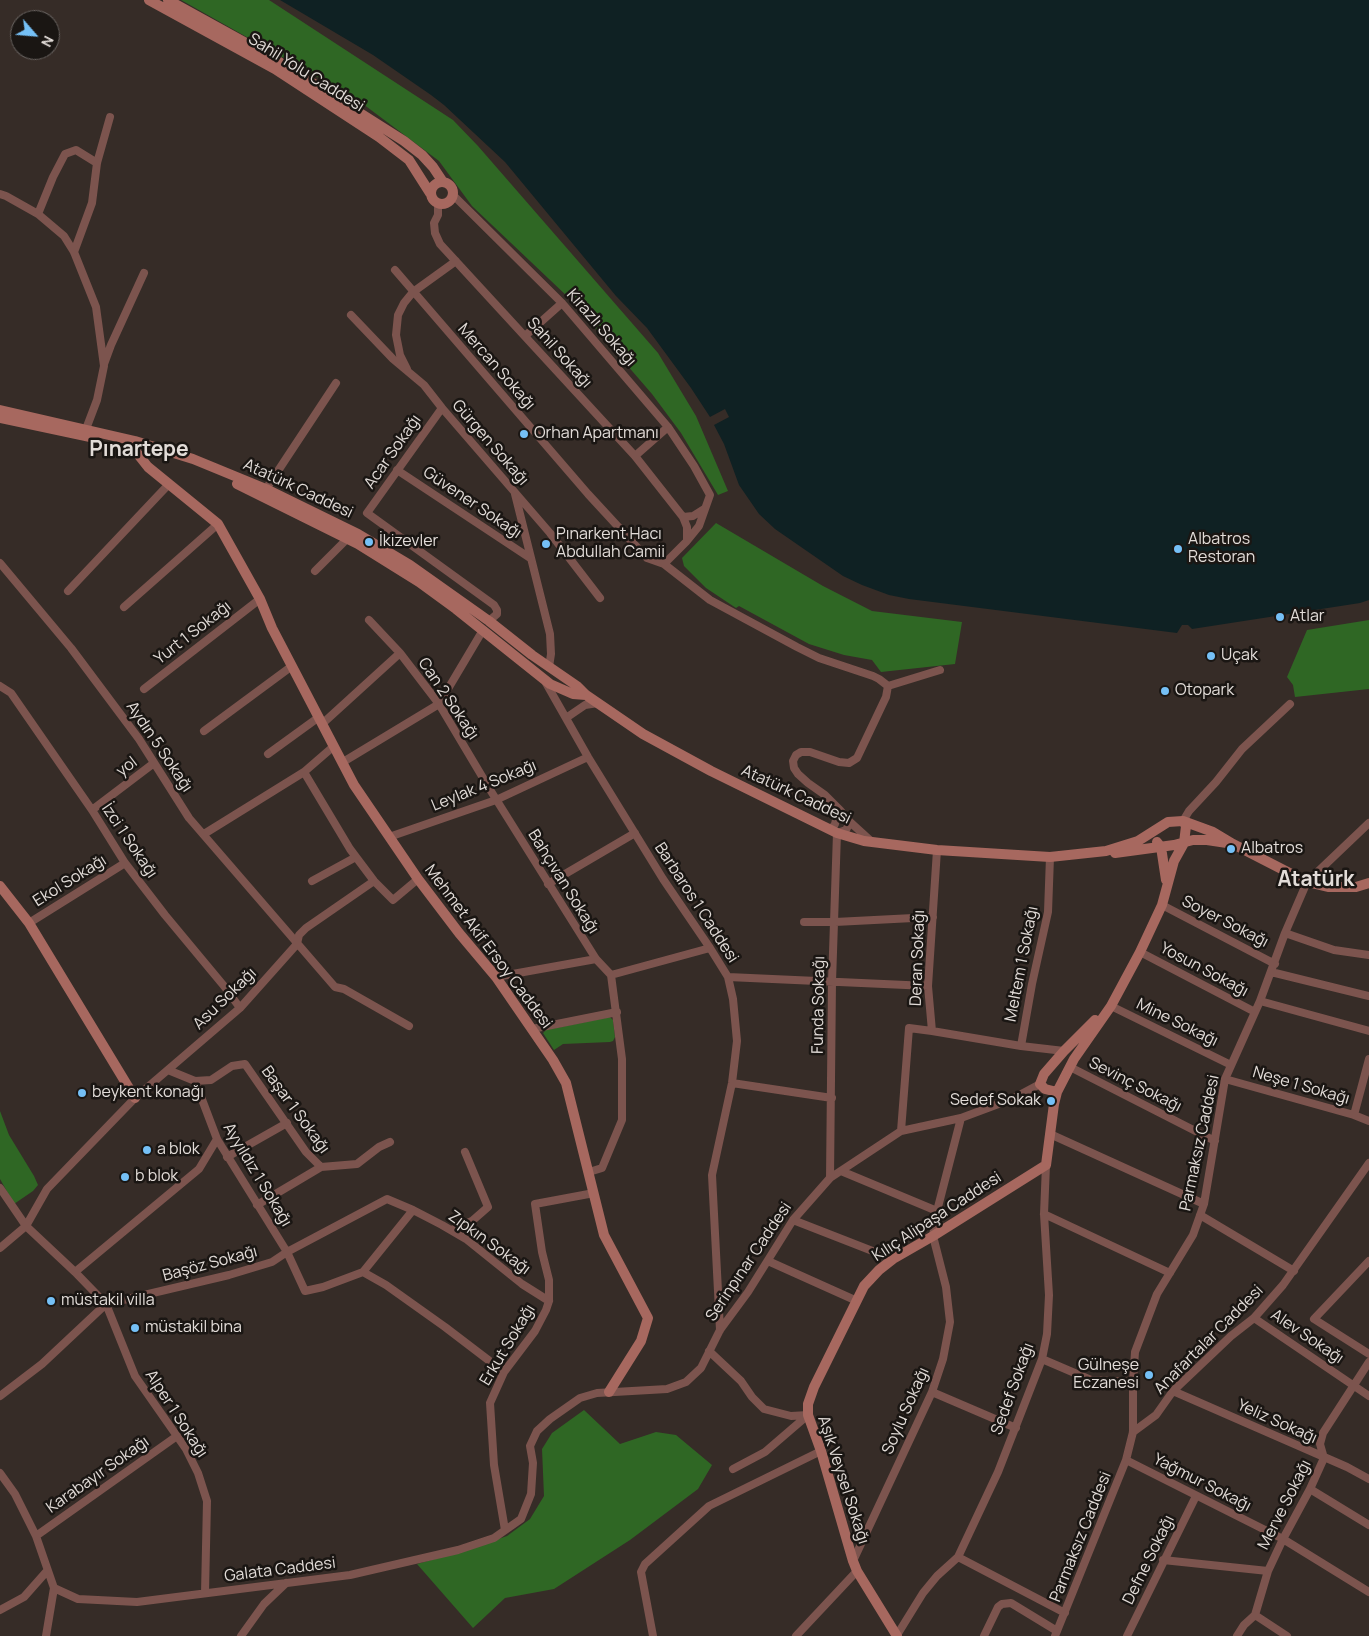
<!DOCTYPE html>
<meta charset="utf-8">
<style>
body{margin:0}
#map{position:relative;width:1369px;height:1636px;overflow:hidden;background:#362c27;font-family:Manrope,sans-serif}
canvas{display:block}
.north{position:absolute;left:10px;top:10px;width:50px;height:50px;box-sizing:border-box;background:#1a1613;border:1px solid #6a6562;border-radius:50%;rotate:117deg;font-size:14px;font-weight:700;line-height:20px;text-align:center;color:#e2dcd8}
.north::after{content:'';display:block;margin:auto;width:18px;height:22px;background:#75c0f6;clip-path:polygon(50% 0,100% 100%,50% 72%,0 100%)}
</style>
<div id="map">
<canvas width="1369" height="1636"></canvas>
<div class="north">N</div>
</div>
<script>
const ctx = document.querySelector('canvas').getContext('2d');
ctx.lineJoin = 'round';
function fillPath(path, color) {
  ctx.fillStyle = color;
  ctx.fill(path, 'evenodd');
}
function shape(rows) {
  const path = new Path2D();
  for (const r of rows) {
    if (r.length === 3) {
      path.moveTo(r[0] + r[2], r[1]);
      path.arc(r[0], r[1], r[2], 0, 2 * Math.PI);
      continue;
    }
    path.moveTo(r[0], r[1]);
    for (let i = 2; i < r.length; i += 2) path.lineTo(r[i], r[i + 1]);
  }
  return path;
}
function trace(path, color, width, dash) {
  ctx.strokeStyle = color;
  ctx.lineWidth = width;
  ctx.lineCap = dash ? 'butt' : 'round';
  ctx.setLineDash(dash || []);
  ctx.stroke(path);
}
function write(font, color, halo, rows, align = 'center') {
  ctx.font = font + ' Manrope,sans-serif';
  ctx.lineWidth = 5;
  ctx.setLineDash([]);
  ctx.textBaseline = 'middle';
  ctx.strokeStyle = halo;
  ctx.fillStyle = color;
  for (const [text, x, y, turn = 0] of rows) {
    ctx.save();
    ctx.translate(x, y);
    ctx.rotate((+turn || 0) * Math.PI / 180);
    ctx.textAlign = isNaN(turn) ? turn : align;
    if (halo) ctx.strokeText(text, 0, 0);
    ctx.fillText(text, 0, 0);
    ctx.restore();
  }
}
fillPath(shape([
 [181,0,269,0,453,120,478,146,658,353,696,416,728,491,718,495,681,433,652,394,569,298,472,206,439,161,355,98],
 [716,523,823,586,872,611,962,622,955,664,881,672,872,660,844,655,809,644,739,606,736,608,706,588,684,566,682,558],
 [1369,620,1369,689,1295,697,1293,685,1287,677,1307,630],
 [610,1017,613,1020,615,1037,613,1041,610,1042,563,1044,554,1050,543,1033,546,1030],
 [0,1111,9,1135,34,1176,38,1185,33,1191,14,1204,0,1179],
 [584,1410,620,1444,656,1432,676,1435,712,1465,698,1489,630,1540,554,1589,505,1598,473,1628,417,1564,467,1550,507,1536,530,1519,544,1496,542,1449,552,1433]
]), '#2f6724');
fillPath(shape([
 [280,0,1369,0,1369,600,1360,603,1192,629,1188,625,1182,625,1177,633,909,599,889,595,862,585,843,576,775,529,759,514,739,485,724,444,714,425,729,417,725,409,710,417,691,388,647,328,616,296,505,162,444,105,431,95,373,55]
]), '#0f2123');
trace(shape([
 [0,194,6,196,38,214,64,236,74,252,96,307,104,366,97,400,86,429],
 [452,194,562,303,668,427,694,466,710,495,699,526,686,542,664,564],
 [438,203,438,215,434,223,435,233,440,244,635,456,683,517,687,527,687,540],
 [38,214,53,177,65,154,76,150,97,163],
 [74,252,92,203,97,163,110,117],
 [395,270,588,494,647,558,664,564,710,600,797,647,819,658,873,676,879,679,888,686],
 [351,315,393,359,424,385,442,408,550,533,600,598],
 [525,336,562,303],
 [104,364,111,345,144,273],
 [407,369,400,355,396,335,398,315,404,303,413,292,456,261],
 [442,408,367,513,494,605,497,610,497,614,489,621],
 [635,456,668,427],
 [397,470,530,558],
 [266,489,336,383],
 [515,494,550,634,551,654,549,667],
 [683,517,693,516,704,509],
 [0,563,71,648,139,739,189,818,335,987,344,989,409,1026],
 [315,571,347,539],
 [68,591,169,484],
 [124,607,218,524],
 [369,620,400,653,439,704,489,788,596,959,611,975],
 [546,683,588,757,663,879,710,948,728,977,733,999,737,1041,732,1083,712,1175,720,1330],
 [0,686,11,693,92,810,125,863,165,915,224,986,240,1008],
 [888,686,940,670],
 [144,689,260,599],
 [566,718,585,705,598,703],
 [322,724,400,653],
 [204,731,292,666],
 [334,746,304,772,350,849,374,881,393,900,418,879],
 [268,754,319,717],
 [343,762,439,704,483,630],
 [92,810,154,763],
 [1183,821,1189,811,1216,782,1242,749,1290,704],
 [831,830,835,824,837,815,834,805],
 [204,834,304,772],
 [389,837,496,800,588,757],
 [872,842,850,822,840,810,825,795,808,783,798,774,794,768,793,761,796,755,801,752,810,752,839,762,849,763,857,758,886,697,888,686],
 [312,881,356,857],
 [548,884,635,833],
 [1162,905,1275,964],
 [804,922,835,922,933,917],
 [29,923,125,863],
 [1285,933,1334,950,1369,955],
 [297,944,299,935,306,928,374,881],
 [1140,952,1255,1012],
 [1271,972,1369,996],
 [611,975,710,948],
 [496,977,596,959],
 [728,977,928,986],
 [1260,1001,1369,1031],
 [1111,1006,1231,1065],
 [532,1029,617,1012],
 [932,1031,1021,1046,1064,1051],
 [1021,1046,1032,984,1048,912,1050,857],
 [1070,1067,1215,1141],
 [1225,1079,1354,1115,1369,1121],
 [195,1081,211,1080,232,1066,245,1064,306,1152,321,1167],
 [732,1083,832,1098],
 [1354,1115,1369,1059],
 [901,1131,909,1028,932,1031,928,986,937,850],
 [1050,1134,1204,1204],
 [227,1157,287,1123],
 [841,1171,937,1211],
 [589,1172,602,1168,622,1120,622,1059,611,975],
 [830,1178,832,982,837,833,846,830,850,822],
 [0,1188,26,1226,75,1272,106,1304,135,1376,186,1449,198,1473,207,1501,205,1593],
 [257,1205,321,1167,357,1164,379,1147,390,1142],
 [413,1210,442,1225,466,1239,522,1284,549,1301],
 [1044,1214,1170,1273],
 [1200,1215,1294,1271],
 [793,1220,893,1259],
 [452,1230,472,1221,488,1207,465,1152],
 [0,1248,26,1226,47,1189,135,1098,240,1008,297,944],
 [768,1261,857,1301],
 [1369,1261,1314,1319,1369,1354],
 [75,1272,199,1169,217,1139],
 [363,1272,386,1285,445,1327,504,1372],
 [1254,1318,1369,1396],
 [709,1351,741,1381,752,1397,764,1409,791,1416,808,1415],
 [1042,1359,1091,1380,1133,1382],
 [1173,1391,1347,1467,1369,1479],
 [932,1392,1016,1428],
 [0,1396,42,1364,106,1304,229,1275,272,1262,287,1252,387,1199,413,1210,363,1272,323,1287,305,1291,287,1252,217,1139,195,1081,168,1070],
 [1133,1432,1156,1415,1173,1391,1231,1336,1254,1318,1283,1285,1369,1163],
 [1126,1460,1283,1539,1369,1592],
 [733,1469,765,1452,808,1415],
 [0,1473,15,1494,36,1536,54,1588,46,1636],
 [1310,1489,1369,1525],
 [505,1530,494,1465,490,1403,504,1372,535,1331,546,1310,549,1301,549,1280,542,1252,535,1204,594,1193],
 [36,1536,177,1436],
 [958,1557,1065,1613],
 [1163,1560,1268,1571],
 [853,1561,932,1392,943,1359,950,1322,946,1287,933,1236,937,1211,961,1118],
 [54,1588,78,1599,137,1602,350,1575,458,1550,494,1538,521,1519,531,1494,533,1463,530,1446,537,1431,550,1419,580,1398,597,1393,667,1389,686,1382,701,1368,720,1330,748,1292,793,1220,830,1178,901,1131,961,1118,1012,1099,1040,1084],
 [0,1610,24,1597,47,1571],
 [1255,1615,1287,1636],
 [897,1635,923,1593,937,1576,958,1557,998,1472,1042,1359,1047,1334,1049,1295,1044,1214,1046,1165],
 [241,1636,264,1604,286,1583],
 [653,1636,641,1572,645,1564,709,1506,821,1451],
 [796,1636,857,1571],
 [984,1636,998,1607,1002,1604,1011,1603,1057,1631],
 [1055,1636,1126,1460,1133,1432,1133,1382,1135,1352,1157,1294,1193,1235,1204,1204,1225,1079,1260,1001,1285,933,1307,882,1369,823],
 [1127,1636,1196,1496],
 [1237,1636,1244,1625,1255,1615,1268,1571,1283,1539,1310,1489,1324,1458,1320,1444,1323,1433,1369,1362]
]), '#7c544e', 8);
trace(shape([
 [149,0,275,69,379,137,409,160,430,193],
 [168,0,273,58,404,141,422,155,433,167,443,182],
 [442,193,11],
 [0,410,135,441,193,459,266,489,358,534,410,565,489,621,532,655,577,686,586,695,643,734,711,771,837,833,864,841,937,850,1050,857,1106,851,1138,841,1168,822,1183,821,1213,832,1233,844,1307,882,1328,887,1356,887,1369,883],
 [0,418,95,438],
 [135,441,133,448,148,467,218,524,260,599,272,628,354,785,418,879,459,933,496,977,553,1060,566,1083,604,1235,648,1318,641,1341,609,1392],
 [237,484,358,544,419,582,456,609,550,684,573,694,586,695],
 [1157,842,1161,847,1166,880],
 [1115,853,1174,845,1193,840,1207,840,1227,843],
 [0,886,29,923,135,1098],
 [1057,1092,1045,1089,1040,1084,1044,1074,1064,1051,1095,1020],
 [897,1636,857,1571,853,1561,821,1451,808,1415,808,1404,814,1387,864,1286,879,1270,893,1259,933,1236,1046,1165,1054,1104,1057,1092,1074,1059,1111,1006,1140,952,1162,905,1174,861,1184,843,1186,826,1183,821]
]), '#a7685f', 10);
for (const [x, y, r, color] of [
 [524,434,5,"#75c0f6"],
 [369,542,5,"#75c0f6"],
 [546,544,5,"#75c0f6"],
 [1178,549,5,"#75c0f6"],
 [1280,617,5,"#75c0f6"],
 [1211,656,5,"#75c0f6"],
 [1165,691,5,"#75c0f6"],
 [1231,849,5,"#75c0f6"],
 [82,1093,5,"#75c0f6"],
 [1051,1101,5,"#75c0f6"],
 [147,1150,5,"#75c0f6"],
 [125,1177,5,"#75c0f6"],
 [51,1301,5,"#75c0f6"],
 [135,1328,5,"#75c0f6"],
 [1149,1375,5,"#75c0f6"]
]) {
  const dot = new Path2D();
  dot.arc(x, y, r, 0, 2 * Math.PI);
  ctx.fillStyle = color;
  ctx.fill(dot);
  trace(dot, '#1a1613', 2);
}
write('16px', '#e2dcd8', '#1a1613', [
 ["Sahil Yolu Caddesi",306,73,32],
 ["Kirazlı Sokağı",601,328,49],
 ["Sahil Sokağı",559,353,48],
 ["Mercan Sokağı",496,367,49],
 ["Gürgen Sokağı",490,443,49],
 ["Acar Sokağı",393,452,-55],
 ["Atatürk Caddesi",298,489,25],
 ["Güvener Sokağı",472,503,34],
 ["Yurt 1 Sokağı",193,633,-38],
 ["Can 2 Sokağı",448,699,56],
 ["Aydın 5 Sokağı",159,747,56],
 ["yol",127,767,-37],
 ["Leylak 4 Sokağı",484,786,-22],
 ["Atatürk Caddesi",796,795,25],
 ["İzci 1 Sokağı",129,841,56],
 ["Ekol Sokağı",70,881,-32],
 ["Bahçıvan Sokağı",563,882,58],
 ["Barbaros 1 Caddesi",696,903,57],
 ["Soyer Sokağı",1225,922,27],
 ["Mehmet Akif Ersoy Caddesi",488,947,53],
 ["Deran Sokağı",918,958,-88],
 ["Meltem 1 Sokağı",1022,964,-79],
 ["Yosun Sokağı",1204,970,28],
 ["Asu Sokağı",225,999,-44],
 ["Funda Sokağı",819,1005,-89],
 ["Mine Sokağı",1177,1023,26],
 ["Sevinç Sokağı",1135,1085,27],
 ["Neşe 1 Sokağı",1301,1086,16],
 ["Başar 1 Sokağı",295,1110,54],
 ["Parmaksız Caddesi",1200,1143,-78],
 ["Ayyıldız 1 Sokağı",257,1175,59],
 ["Kılıç Alipaşa Caddesi",937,1217,-33],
 ["Zıpkın Sokağı",489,1243,36],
 ["Serinpınar Caddesi",749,1262,-56],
 ["Başöz Sokağı",210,1264,-15],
 ["Alev Sokağı",1307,1337,34],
 ["Anafartalar Caddesi",1209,1340,-45],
 ["Erkut Sokağı",508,1345,-59],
 ["Sedef Sokağı",1013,1389,-70],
 ["Soylu Sokağı",906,1411,-66],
 ["Alper 1 Sokağı",176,1414,57],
 ["Yeliz Sokağı",1277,1422,24],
 ["Karabayır Sokağı",98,1475,-35],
 ["Aşık Veysel Sokağı",843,1480,72],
 ["Yağmur Sokağı",1202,1483,27],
 ["Merve Sokağı",1285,1505,-63],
 ["Parmaksız Caddesi",1081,1537,-68],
 ["Defne Sokağı",1149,1560,-64],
 ["Galata Caddesi",280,1570,-7]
]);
write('16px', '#e2dcd8', '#1a1613', [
 ["Orhan Apartmanı",534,434],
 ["Pınarkent Hacı",556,535],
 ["Abdullah Camii",556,553],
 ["Albatros",1188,540],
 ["Restoran",1188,558],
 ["İkizevler",379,542],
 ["Atlar",1290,617],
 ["Uçak",1221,656],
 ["Otopark",1175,691],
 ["Albatros",1241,849],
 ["beykent konağı",92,1093],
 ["Sedef Sokak",1041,1101,"right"],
 ["a blok",157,1150],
 ["b blok",135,1177],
 ["müstakil villa",61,1301],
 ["müstakil bina",145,1328],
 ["Gülneşe",1139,1366,"right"],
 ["Eczanesi",1139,1384,"right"]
], 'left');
write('bold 21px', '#e2dcd8', '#1a1613', [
 ["Pınartepe",139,450],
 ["Atatürk",1316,880]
]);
</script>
